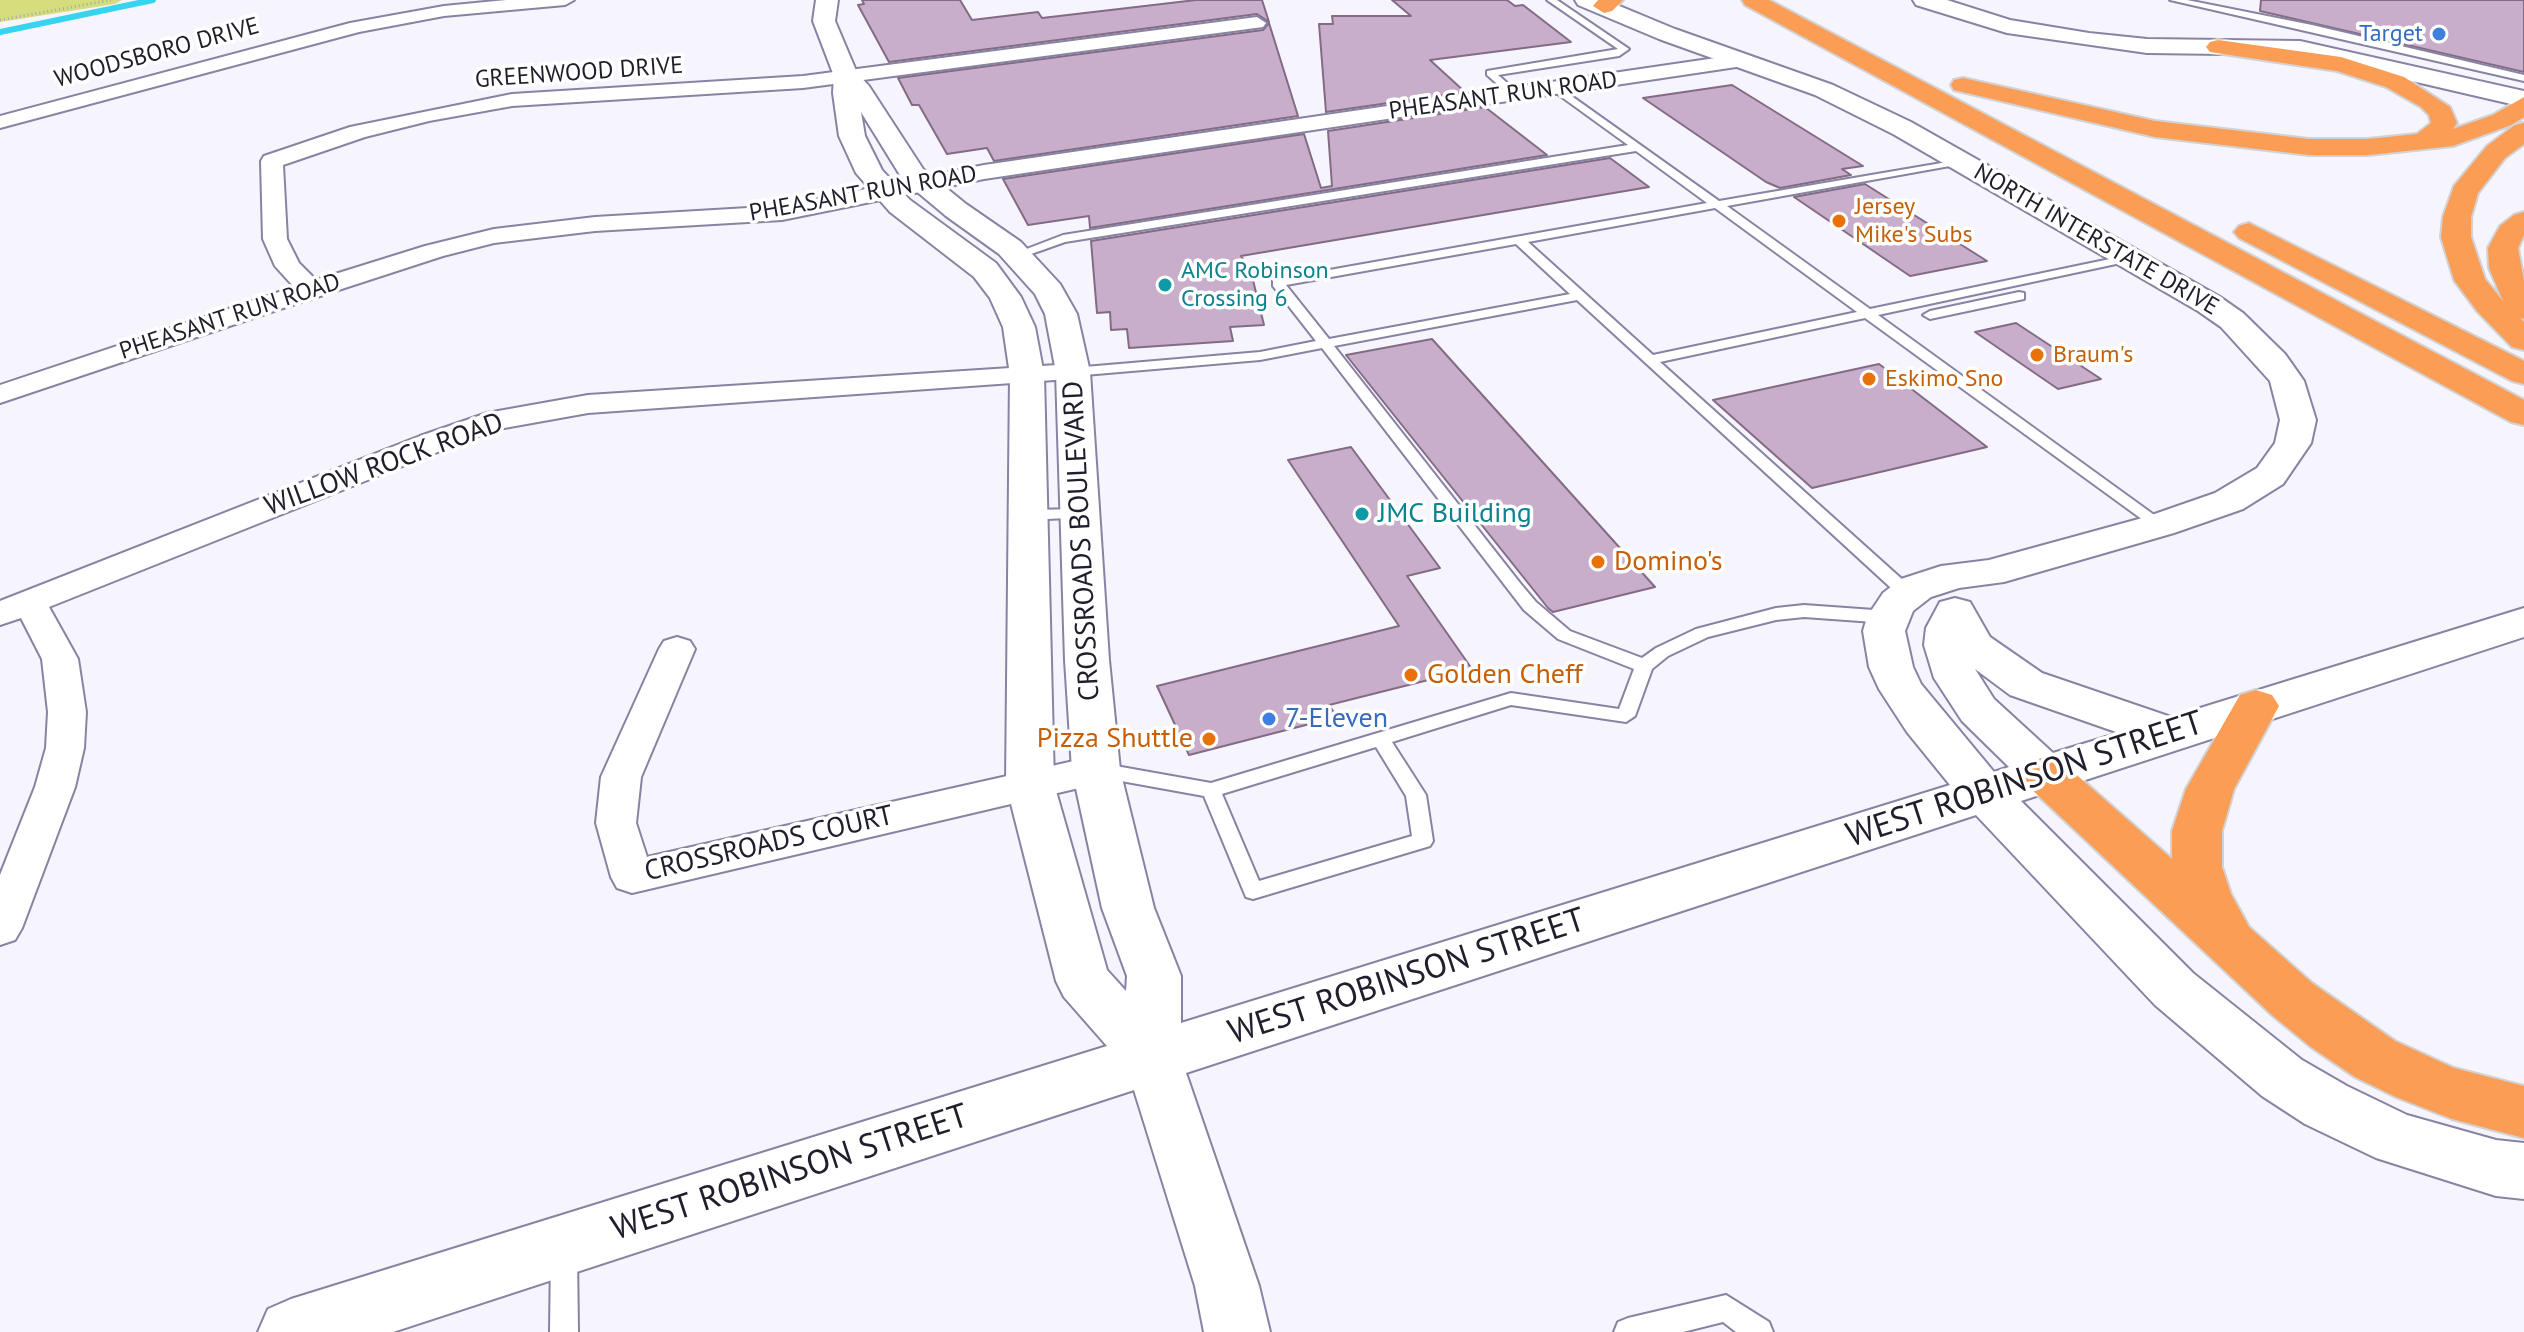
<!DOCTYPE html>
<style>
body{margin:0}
canvas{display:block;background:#f6f5fd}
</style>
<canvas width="2524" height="1332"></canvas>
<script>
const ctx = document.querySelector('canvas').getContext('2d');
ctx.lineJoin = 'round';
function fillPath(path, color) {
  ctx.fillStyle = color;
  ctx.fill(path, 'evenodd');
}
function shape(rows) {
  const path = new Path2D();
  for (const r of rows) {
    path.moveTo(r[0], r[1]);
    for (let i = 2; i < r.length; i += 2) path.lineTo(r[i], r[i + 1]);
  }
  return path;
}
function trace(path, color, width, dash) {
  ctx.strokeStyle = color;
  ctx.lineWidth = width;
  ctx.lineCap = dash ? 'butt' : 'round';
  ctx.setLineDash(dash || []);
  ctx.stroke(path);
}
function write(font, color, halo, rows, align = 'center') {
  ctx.font = font + ' "PT Sans",sans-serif';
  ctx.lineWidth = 7;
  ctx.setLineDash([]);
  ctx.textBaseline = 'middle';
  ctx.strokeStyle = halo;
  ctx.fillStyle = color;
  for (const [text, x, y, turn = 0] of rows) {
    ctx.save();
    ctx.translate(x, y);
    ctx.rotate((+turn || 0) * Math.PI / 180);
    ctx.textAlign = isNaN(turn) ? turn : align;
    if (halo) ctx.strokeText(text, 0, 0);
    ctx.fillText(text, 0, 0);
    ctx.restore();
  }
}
fillPath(shape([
 [0,0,122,0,115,4,0,22]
]), '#d5dd7c');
trace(shape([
 [0,32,153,0]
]), '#36d4ee', 6);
const building = shape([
 [862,0,960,0,972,20,1038,12,1042,18,1196,0,1262,0,1269,22,1257,14,889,62,858,5,864,4,862,0],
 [1392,0,1507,0,1515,6,1523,5,1571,42,1430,60,1465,92,1326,112,1319,24,1333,24,1332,16,1411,16,1392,0],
 [2261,0,2524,0,2524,72,2260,11,2261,0],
 [1269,23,1298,116,994,161,987,148,947,154,919,105,912,105,898,78,1263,30,1269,23],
 [1732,85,1863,166,1842,169,1851,175,1780,188,1766,182,1643,98,1732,85],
 [1485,107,1547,155,1090,228,1089,216,1028,225,1003,179,1304,134,1321,188,1332,186,1328,131,1485,107],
 [1610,158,1649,187,1241,256,1251,272,1264,325,1230,327,1233,341,1129,348,1127,329,1111,330,1110,312,1097,313,1091,241,1610,158],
 [1865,184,1987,261,1910,276,1794,197,1865,184],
 [2016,323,2101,379,2058,389,1975,332,2016,323],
 [1432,339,1655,587,1553,612,1548,608,1346,355,1432,339],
 [1879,364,1987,447,1812,488,1713,400,1879,364],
 [1351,447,1440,568,1407,576,1472,669,1329,705,1337,717,1189,755,1157,686,1399,626,1288,460,1351,447]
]);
fillPath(building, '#c8aeca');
trace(building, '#846b85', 2);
const lane = shape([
 [1547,0,1557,0,1629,49,1619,56,1498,75,1520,94,1511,96,1487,75,1487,71,1618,49,1547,0],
 [2170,0,2187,0,2312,25,2524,75,2524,81,2170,0],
 [1556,85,1719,201,1965,159,1965,163,1961,164,1727,206,1870,309,2134,254,2134,260,2130,261,1878,315,2168,525,2166,528,2154,528,1865,318,1660,362,1914,590,1917,594,1914,598,1908,599,1902,598,1577,300,1334,346,1520,583,1536,602,1570,631,1642,658,1656,648,1696,629,1776,608,1804,605,1888,611,1897,617,1888,623,1804,617,1776,620,1708,637,1668,656,1652,669,1635,716,1626,722,1511,705,1392,742,1426,795,1433,841,1430,846,1253,899,1246,897,1204,796,1099,777,1092,775,1089,770,1092,765,1099,763,1211,783,1511,693,1619,709,1634,669,1558,639,1524,610,1322,348,1260,360,1073,376,1066,372,1073,368,1260,352,1316,341,1273,286,1273,280,1707,203,1636,151,1065,242,1017,259,1011,255,1063,235,1628,145,1552,90,1552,86,1556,85],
 [1715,208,1857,312,1653,355,1528,242,1715,208],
 [1516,244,1570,294,1329,339,1286,285,1516,244],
 [1376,747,1406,796,1412,836,1259,881,1222,794,1376,747],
 [2019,292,2024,293,2024,299,1930,319,1923,315,1930,311,2019,292],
 [1082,509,1088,511,1090,514,1088,517,1027,520,1019,515,1027,510,1082,509],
 [564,1239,573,1243,577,1252,578,1332,550,1332,551,1252,555,1243,564,1239],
 [1726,1295,1769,1322,1773,1332,1736,1332,1723,1322,1683,1332,1614,1332,1618,1322,1628,1318,1726,1295]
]);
const street = shape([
 [506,0,574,0,565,5,444,16,359,32,0,128,0,116,350,23,444,6,506,0],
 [1257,17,1266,23,1263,27,803,88,512,106,429,121,365,137,283,165,287,239,299,263,316,280,425,246,494,229,595,217,782,206,984,165,1743,54,1753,60,1743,66,984,179,782,220,595,231,494,243,443,256,280,309,0,403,0,385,294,287,275,266,263,239,261,161,264,156,350,127,512,94,803,76,1257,17],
 [1073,364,1083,366,1087,372,1083,378,588,413,493,430,49,607,78,659,86,712,84,748,75,787,22,928,15,940,0,945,0,875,35,787,46,748,48,712,42,659,21,618,0,625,0,601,420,436,487,413,588,395,1073,364],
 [677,637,690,641,695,649,641,777,636,823,647,857,1096,756,1110,760,1115,770,1110,780,1096,784,632,893,617,888,611,877,596,823,601,777,659,649,664,641,677,637]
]);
const secondary = shape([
 [816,0,838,0,835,21,857,73,869,86,923,169,966,204,1021,242,1060,284,1077,314,1090,372,1109,660,1120,770,1154,908,1181,976,1181,1023,1950,785,1907,732,1879,689,1869,667,1863,631,1867,617,1883,593,1901,579,1941,566,1989,560,2146,517,2215,493,2257,468,2275,443,2280,420,2270,381,2221,327,2198,311,1893,134,1815,95,1659,39,1578,5,1575,0,1605,0,1675,29,1833,85,1911,122,2220,297,2243,313,2285,354,2304,381,2316,420,2311,443,2283,484,2243,509,2174,533,2004,582,1959,588,1931,597,1913,611,1905,631,1913,667,1921,684,1994,772,2009,767,1962,721,1934,678,1924,645,1926,628,1940,602,1955,598,1970,602,1990,637,2042,673,2171,717,2524,608,2524,637,2021,801,2193,973,2302,1060,2347,1086,2407,1115,2496,1140,2524,1143,2524,1199,2496,1196,2376,1158,2305,1124,2262,1096,2155,1005,1976,815,1186,1073,1259,1286,1270,1332,1204,1332,1195,1286,1134,1090,393,1332,258,1332,268,1309,291,1299,1107,1046,1064,997,1056,981,1006,784,1010,375,1003,327,990,298,974,277,890,212,856,173,839,136,833,93,834,76,813,21,816,0],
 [861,112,903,180,946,216,999,254,1035,294,1045,314,1056,372,1065,660,1072,770,1102,908,1127,976,1126,991,1107,970,1054,784,1044,375,1035,327,1021,297,996,263,910,200,882,170,865,136,861,112],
 [1975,669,2010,695,2119,733,2053,753,1994,699,1975,669],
 [1913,0,1947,0,2010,20,2089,33,2147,39,2300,41,2524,91,2524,107,2300,55,2147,53,2007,33,1916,5,1913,0]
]);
const highway = shape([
 [1598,0,1623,0,1612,11,1604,13,1593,6,1598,0],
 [1742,0,1769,0,2524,400,2524,425,2511,422,1745,5,1742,0],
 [2218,40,2341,57,2404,77,2450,107,2457,123,2453,129,2493,115,2524,97,2524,117,2511,125,2453,146,2368,155,2309,155,2155,137,1954,90,1951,85,1954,80,1963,78,2155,121,2309,139,2368,139,2417,134,2431,123,2429,115,2421,107,2386,87,2337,71,2210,52,2206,47,2210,42,2218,40],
 [2524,123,2524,144,2505,158,2478,193,2471,217,2471,237,2485,279,2503,301,2489,268,2488,248,2500,226,2514,215,2524,212,2524,235,2518,248,2524,281,2524,319,2520,318,2524,322,2524,350,2512,347,2477,311,2454,280,2441,237,2443,217,2454,186,2487,146,2515,125,2524,123],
 [2249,223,2524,361,2524,384,2512,381,2239,238,2234,232,2239,226,2249,223],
 [2256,690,2272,695,2279,706,2234,789,2222,831,2222,867,2231,894,2249,927,2312,983,2395,1041,2454,1068,2524,1086,2524,1138,2452,1119,2396,1097,2355,1077,2311,1047,2272,1015,2028,786,2021,774,2028,762,2045,757,2062,762,2172,859,2172,831,2186,789,2240,695,2256,690]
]);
trace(lane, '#8783a3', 4);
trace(street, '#8783a3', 4);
trace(secondary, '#8783a3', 4);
trace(highway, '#d2d2d5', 4);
trace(shape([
 [0,20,111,0]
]), '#a8a7b1', 3, [1, 3]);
fillPath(lane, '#fff');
fillPath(street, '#fff');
fillPath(secondary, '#fff');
fillPath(highway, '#fb9d54');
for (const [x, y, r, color] of [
 [2439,34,8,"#3f7fe0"],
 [1839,221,8,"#e8710a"],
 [1165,285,8,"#0f9aa8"],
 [2037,355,8,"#e8710a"],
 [1869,379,8,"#e8710a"],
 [1362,514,8,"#0f9aa8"],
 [1598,562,8,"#e8710a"],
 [1411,675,8,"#e8710a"],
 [1269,719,8,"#3f7fe0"],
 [1209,739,8,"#e8710a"]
]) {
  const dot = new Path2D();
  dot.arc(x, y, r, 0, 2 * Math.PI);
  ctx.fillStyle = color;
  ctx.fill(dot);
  trace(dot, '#fff', 3);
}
write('24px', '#366cbe', '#fff', [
 ["Target",2423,34]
], 'right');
write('24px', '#201e2b', '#fff', [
 ["WOODSBORO DRIVE",157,53,-15],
 ["GREENWOOD DRIVE",579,73,-4],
 ["PHEASANT RUN ROAD",1503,96,-8],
 ["PHEASANT RUN ROAD",863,194,-10],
 ["NORTH INTERSTATE DRIVE",2096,240,30],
 ["PHEASANT RUN ROAD",230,317,-18]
]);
write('24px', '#c56008', '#fff', [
 ["Jersey",1855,207],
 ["Mike's Subs",1855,235],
 ["Braum's",2053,355],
 ["Eskimo Sno",1885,379]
], 'left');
write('24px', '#0d838f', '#fff', [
 ["AMC Robinson",1181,271],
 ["Crossing 6",1181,299]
], 'left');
write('28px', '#201e2b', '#fff', [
 ["WILLOW ROCK ROAD",384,465,-20],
 ["CROSSROADS BOULEVARD",1082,541,-93],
 ["CROSSROADS COURT",769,844,-13]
]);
write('28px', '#0d838f', '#fff', [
 ["JMC Building",1378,514]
], 'left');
write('28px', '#c56008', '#fff', [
 ["Domino's",1614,562],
 ["Golden Cheff",1427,675],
 ["Pizza Shuttle",1193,739,"right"]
], 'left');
write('28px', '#366cbe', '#fff', [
 ["7-Eleven",1285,719]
], 'left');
write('34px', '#201e2b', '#fff', [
 ["WEST ROBINSON STREET",2025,780,-18],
 ["WEST ROBINSON STREET",1407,977,-18],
 ["WEST ROBINSON STREET",790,1173,-18]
]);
</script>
